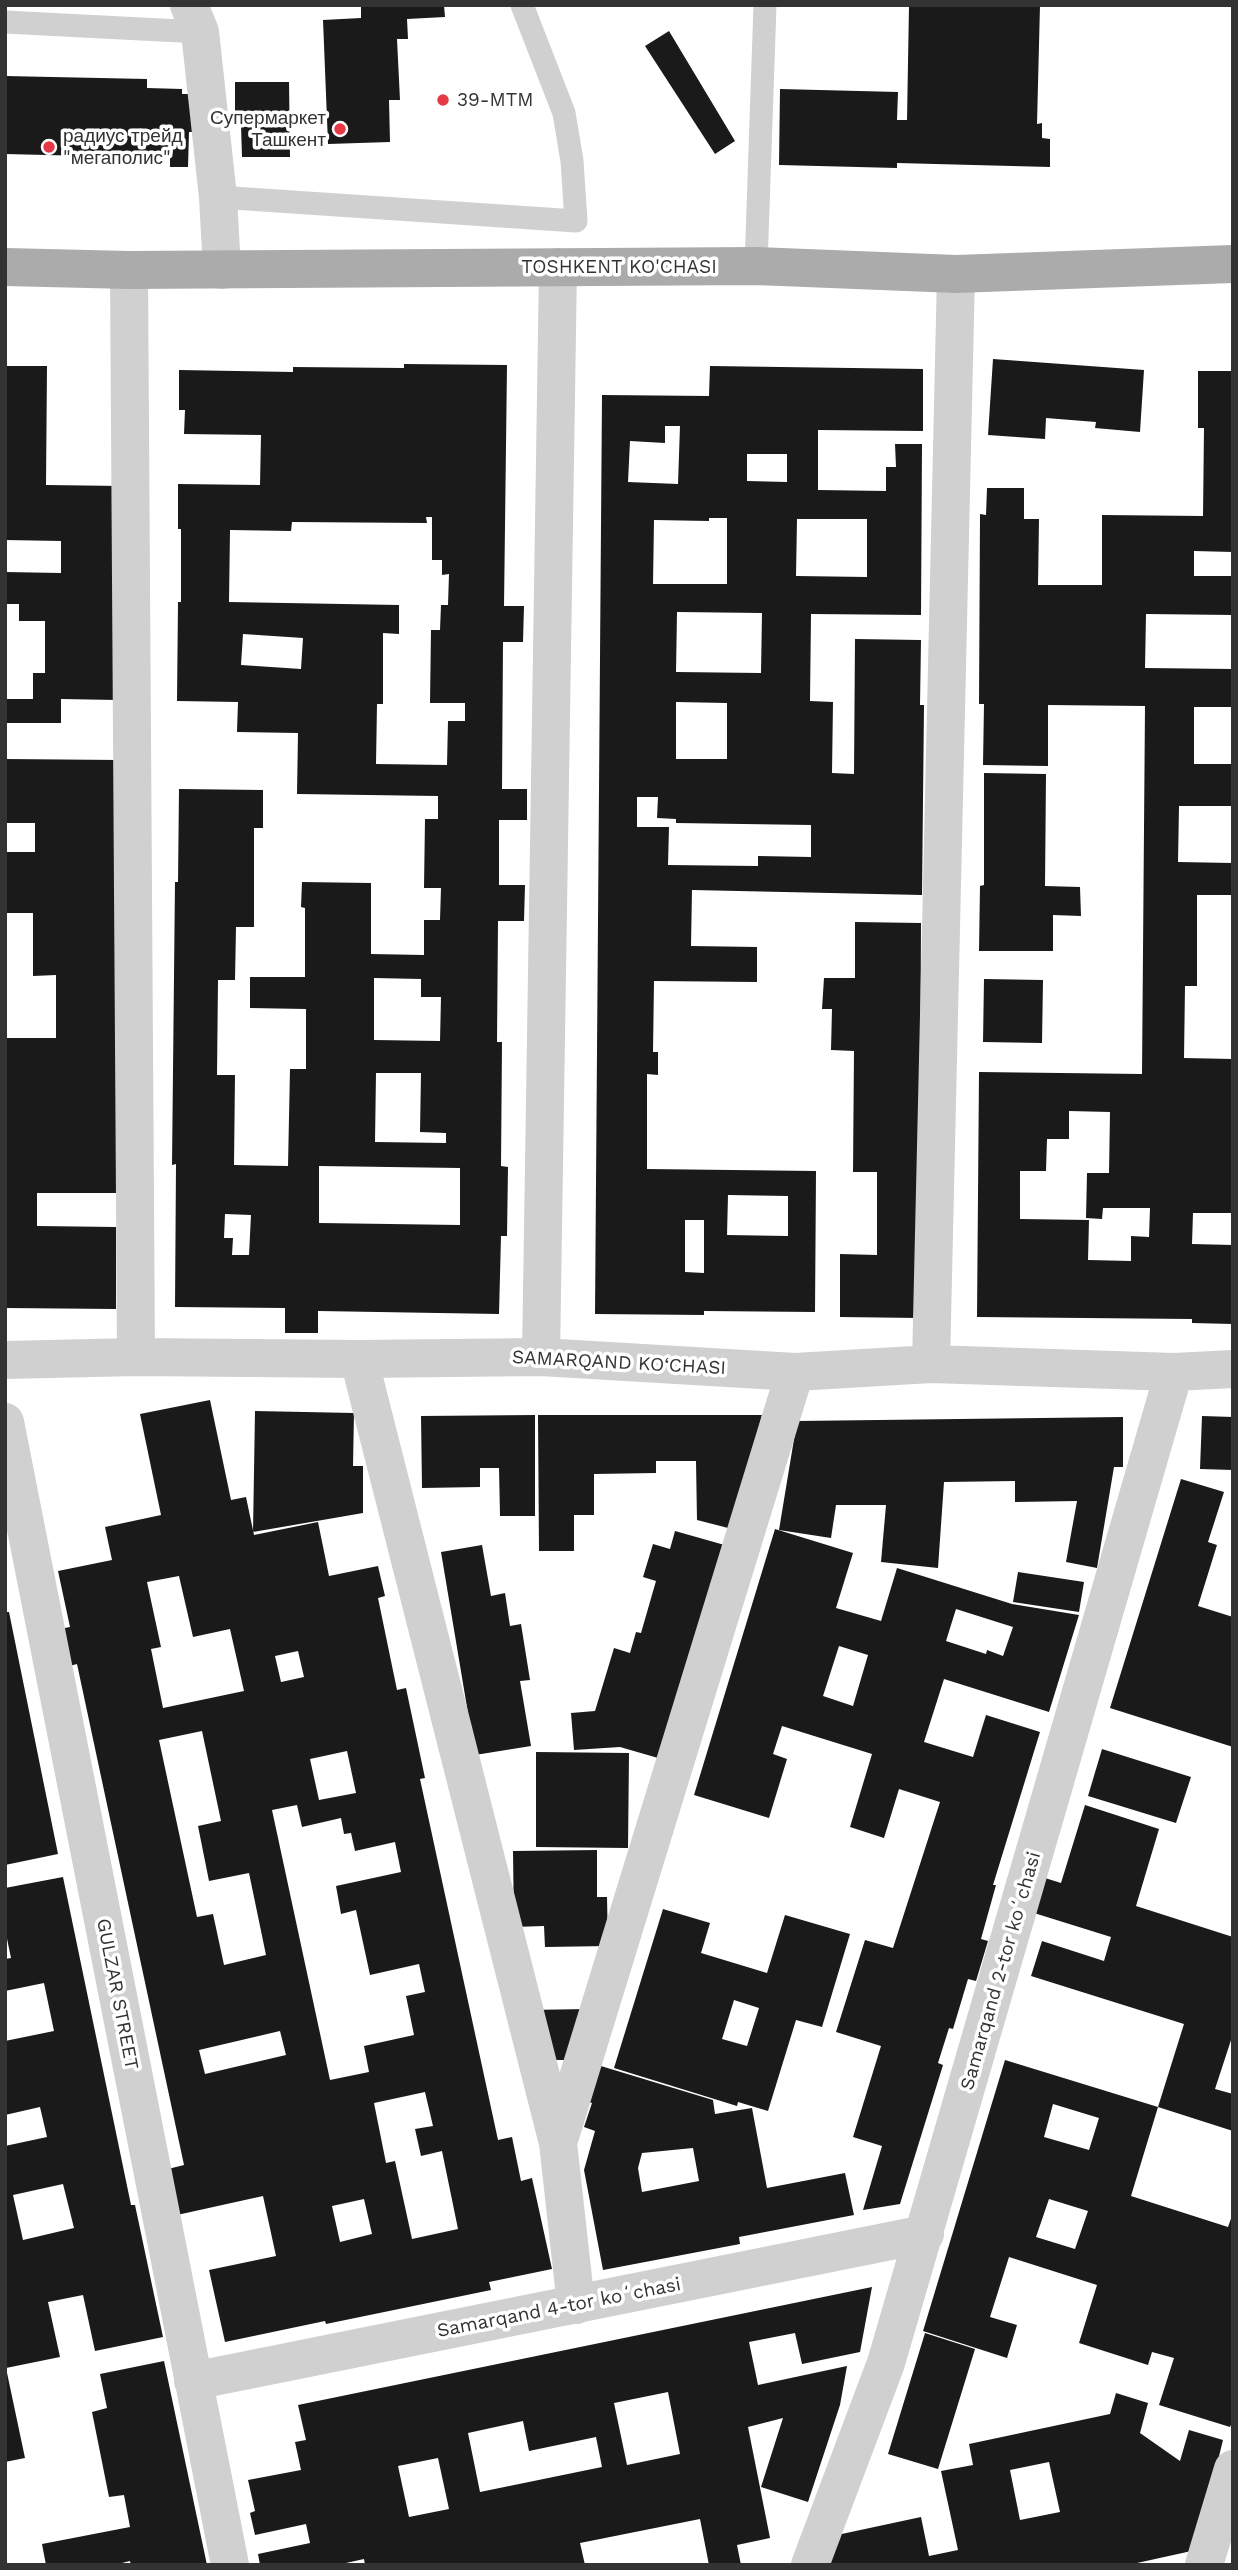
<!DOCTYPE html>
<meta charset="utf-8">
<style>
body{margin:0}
#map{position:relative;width:1238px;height:2570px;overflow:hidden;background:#fff;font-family:"Work Sans",sans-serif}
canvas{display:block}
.frame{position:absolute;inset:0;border:7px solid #333;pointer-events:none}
</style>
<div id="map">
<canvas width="1238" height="2570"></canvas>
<div class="frame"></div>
</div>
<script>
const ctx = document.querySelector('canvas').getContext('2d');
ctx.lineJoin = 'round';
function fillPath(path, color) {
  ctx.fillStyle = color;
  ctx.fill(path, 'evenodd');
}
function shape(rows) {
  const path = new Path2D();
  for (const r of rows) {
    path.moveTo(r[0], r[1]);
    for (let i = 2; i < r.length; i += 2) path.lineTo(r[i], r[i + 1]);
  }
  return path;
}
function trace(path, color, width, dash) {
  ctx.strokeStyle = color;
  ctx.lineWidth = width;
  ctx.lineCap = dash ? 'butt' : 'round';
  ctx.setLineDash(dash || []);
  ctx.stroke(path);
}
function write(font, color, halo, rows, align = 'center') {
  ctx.font = font + ' "Work Sans",sans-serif';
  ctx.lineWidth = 7;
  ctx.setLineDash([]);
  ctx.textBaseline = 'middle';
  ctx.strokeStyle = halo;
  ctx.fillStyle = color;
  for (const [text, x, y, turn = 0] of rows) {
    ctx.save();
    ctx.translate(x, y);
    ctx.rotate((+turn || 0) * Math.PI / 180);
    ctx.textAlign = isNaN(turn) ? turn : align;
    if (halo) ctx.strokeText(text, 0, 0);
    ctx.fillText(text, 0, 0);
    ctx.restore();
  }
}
fillPath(shape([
 [361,5,444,5,445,17,407,19,408,39,397,39,400,100,389,100,390,142,328,144,323,20,361,18],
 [909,5,1040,5,1037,124,1042,123,1042,138,1050,139,1050,167,897,163,897,168,779,165,780,89,898,92,897,120,907,120],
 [669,31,735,141,715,154,645,46],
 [5,76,147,79,147,88,182,89,182,94,200,94,199,132,189,132,188,167,170,167,170,158,5,154],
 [235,82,289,82,290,157,242,157,241,125,235,125],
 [993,359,1144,370,1140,432,1095,428,1096,422,1046,418,1045,439,988,435],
 [404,364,507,365,504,606,524,606,523,642,503,642,502,789,527,789,527,820,499,820,499,885,525,885,524,921,498,921,497,1042,502,1042,501,1166,508,1167,507,1236,501,1236,499,1314,318,1311,318,1333,285,1333,285,1308,175,1307,176,1164,172,1165,175,882,178,882,179,789,263,790,263,828,254,828,254,927,236,927,235,980,218,980,217,1075,235,1075,234,1165,288,1166,290,1069,306,1069,306,1009,250,1008,250,977,305,977,305,908,301,907,302,882,371,883,371,954,424,955,424,920,440,920,441,888,424,888,425,819,438,819,438,796,297,794,298,733,237,732,238,702,177,701,178,602,181,602,181,529,178,529,178,484,260,485,261,435,184,434,185,410,179,410,179,370,293,372,293,367,404,368],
 [426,517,432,517,432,560,442,560,442,575,449,574,448,605,441,605,440,630,431,630,430,703,465,703,465,721,448,721,447,765,376,764,377,704,383,704,383,633,399,634,399,605,229,602,230,530,291,531,292,522,427,523],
 [243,634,303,638,301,669,241,665],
 [374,978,421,979,421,997,441,997,440,1041,374,1040],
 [376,1073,421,1073,420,1132,446,1133,446,1143,375,1142],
 [319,1166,460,1168,460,1225,319,1223],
 [225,1214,251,1215,249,1255,232,1255,233,1238,224,1238],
 [5,366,47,366,46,485,122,486,117,700,61,699,61,723,5,723,5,699,33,699,33,673,45,673,45,621,19,621,19,604,5,604,5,572,61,573,61,541,5,540],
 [710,366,923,369,923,431,818,430,818,490,886,491,886,467,896,467,895,444,922,444,921,615,811,614,810,701,833,702,832,773,854,774,855,639,921,640,920,705,924,705,922,895,692,890,691,946,757,947,757,982,654,981,653,1052,658,1052,658,1075,647,1074,647,1169,816,1171,815,1312,704,1311,704,1315,595,1314,602,395,709,396],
 [665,426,680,426,678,484,628,482,630,441,665,443],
 [747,454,787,454,787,482,747,481],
 [709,518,727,518,727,584,653,584,654,520,709,521],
 [797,519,867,519,867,577,796,576],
 [677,612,762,613,761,673,676,672],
 [676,702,727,703,727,759,676,759],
 [637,797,658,797,657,818,676,819,676,823,811,825,811,857,758,856,758,866,668,865,669,827,637,827],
 [728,1195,788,1196,788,1236,727,1235],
 [685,1220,704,1220,704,1273,685,1272],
 [1198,371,1233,371,1233,552,1194,551,1194,576,1233,576,1233,615,1146,614,1145,668,1233,669,1233,707,1194,707,1194,764,1233,764,1233,806,1179,806,1178,862,1233,863,1233,895,1197,895,1197,986,1185,986,1184,1058,1233,1059,1233,1213,1193,1213,1192,1244,1233,1245,1233,1324,1192,1323,1192,1319,977,1317,979,1072,1142,1074,1145,706,1048,705,1048,766,983,765,984,704,979,704,980,514,986,515,987,488,1024,488,1024,519,1039,519,1038,585,1102,585,1102,515,1203,516,1204,428,1198,428],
 [1069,1111,1110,1112,1109,1173,1087,1173,1086,1218,1102,1219,1103,1208,1150,1208,1149,1237,1131,1236,1131,1261,1088,1260,1089,1220,1020,1219,1020,1171,1046,1171,1047,1139,1069,1139],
 [5,759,119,760,117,1193,37,1193,37,1226,116,1227,116,1309,5,1308,5,1038,56,1038,56,975,33,976,33,913,5,913,5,852,35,852,35,823,5,823],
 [984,773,1046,774,1045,886,1080,887,1081,916,1053,915,1053,951,979,951,980,886,984,885],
 [855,922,921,923,919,1318,840,1317,840,1254,877,1255,877,1172,853,1172,854,1051,831,1050,832,1009,822,1009,824,978,855,978],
 [984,979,1043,980,1042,1043,983,1042],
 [210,1400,231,1500,246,1497,254,1535,318,1522,329,1576,378,1566,385,1596,378,1598,397,1690,406,1688,425,1778,420,1779,498,2140,512,2137,521,2181,532,2178,552,2269,489,2282,491,2290,326,2324,325,2321,225,2342,209,2270,276,2256,263,2196,177,2215,168,2169,184,2165,77,1664,62,1668,54,1630,70,1627,58,1571,112,1560,105,1527,161,1515,140,1414],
 [179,1576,193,1637,230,1629,244,1691,163,1708,151,1649,161,1647,147,1582],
 [298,1651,304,1677,281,1682,275,1656],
 [202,1731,221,1821,198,1826,209,1881,249,1873,266,1955,224,1965,213,1914,197,1917,159,1740],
 [347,1751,356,1793,319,1800,310,1759],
 [297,1805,302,1827,341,1818,344,1834,351,1833,355,1851,395,1842,401,1872,336,1886,341,1914,356,1910,370,1975,419,1964,425,1992,406,1996,414,2035,364,2046,369,2072,330,2080,272,1810],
 [280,2031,286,2055,205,2074,199,2050],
 [425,2092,433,2126,415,2129,421,2156,442,2151,458,2229,412,2239,395,2161,386,2163,374,2103],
 [364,2199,372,2234,340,2242,332,2206],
 [255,1411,354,1413,353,1466,363,1466,363,1513,253,1532],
 [535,1415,535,1516,500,1516,499,1468,480,1468,480,1487,422,1488,421,1416],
 [538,1415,762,1415,732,1529,697,1520,696,1461,656,1461,656,1473,594,1474,594,1515,574,1515,574,1551,539,1551],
 [1202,1416,1233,1417,1233,1470,1200,1469],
 [1123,1417,1123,1467,1114,1467,1097,1568,1066,1562,1077,1501,1015,1502,1015,1481,944,1482,938,1568,881,1562,886,1505,836,1505,831,1538,779,1530,797,1421],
 [1181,1479,1224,1492,1208,1542,1217,1545,1198,1606,1233,1617,1233,1747,1110,1708],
 [775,1529,853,1553,836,1608,881,1621,897,1568,1012,1604,1079,1615,1049,1712,944,1679,924,1742,973,1757,986,1715,1040,1732,993,1885,996,1885,981,1939,988,1941,976,1981,968,1979,953,2029,949,2028,938,2063,943,2065,900,2204,863,2210,882,2146,853,2137,881,2046,836,2032,865,1940,893,1948,940,1802,899,1789,884,1838,850,1827,872,1754,782,1726,773,1754,787,1759,769,1818,694,1795],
 [956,1609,1013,1627,1003,1656,987,1650,986,1654,946,1641],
 [839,1646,868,1655,853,1706,823,1696],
 [675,1531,728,1546,665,1760,620,1747,574,1750,571,1713,595,1711,614,1648,630,1653,636,1632,641,1633,656,1581,643,1577,653,1544,670,1549],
 [482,1545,491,1596,505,1593,510,1626,521,1624,530,1680,520,1681,531,1746,475,1755,441,1552],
 [1018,1572,1084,1582,1079,1612,1013,1602],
 [5,1612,9,1612,58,1854,5,1865],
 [1102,1749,1191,1777,1176,1823,1088,1796],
 [536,1752,629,1753,628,1848,536,1847],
 [1085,1805,1159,1829,1136,1906,1233,1937,1233,2034,1215,2089,1233,2094,1233,2131,1158,2107,1184,2024,1031,1976,1042,1941,1104,1961,1111,1937,1034,1913,1045,1878,1061,1883],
 [597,1850,597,1897,607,1897,608,1946,545,1947,544,1926,514,1927,513,1851],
 [63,1877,131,2205,135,2205,163,2337,95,2351,83,2295,48,2302,60,2357,6,2368,25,2458,5,2462,5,2146,47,2137,40,2107,5,2115,5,2041,54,2031,44,1983,5,1991,5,1959,11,1958,5,1929,5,1888],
 [63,2184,74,2228,23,2240,13,2195],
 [663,1909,710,1923,701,1953,767,1973,785,1915,850,1934,822,2027,796,2020,768,2111,738,2102,737,2106,614,2068],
 [734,2000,759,2008,747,2046,722,2039],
 [587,2009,574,2060,541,2060,529,2010],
 [1005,2060,1158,2107,1131,2196,1228,2227,1233,2213,1233,2420,1230,2427,1159,2405,1174,2358,1152,2352,1148,2365,1079,2343,1097,2285,1009,2257,990,2317,1017,2325,1007,2358,923,2331],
 [1053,2104,1099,2118,1089,2150,1044,2137],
 [1049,2199,1088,2211,1075,2249,1036,2237],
 [591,2063,713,2100,715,2114,752,2108,767,2188,845,2173,854,2215,739,2237,740,2244,603,2270,584,2170,595,2131,584,2127,592,2103,580,2099],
 [693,2148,699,2181,642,2192,638,2168,642,2153],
 [872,2287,860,2352,802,2364,795,2333,749,2342,758,2385,847,2366,840,2405,808,2502,761,2487,783,2418,748,2427,770,2538,737,2545,741,2565,709,2565,700,2519,580,2543,585,2565,365,2565,364,2559,337,2565,260,2565,258,2554,310,2543,306,2524,255,2535,250,2513,255,2511,248,2480,301,2470,295,2442,306,2440,298,2405],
 [668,2392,680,2454,627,2465,614,2403],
 [523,2421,529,2451,596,2437,602,2467,480,2492,468,2433],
 [438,2458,449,2509,409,2517,398,2466],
 [925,2333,975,2349,938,2469,888,2454],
 [164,2361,207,2565,131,2565,130,2561,114,2565,46,2565,42,2544,130,2527,124,2495,109,2497,92,2412,107,2408,100,2374],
 [1116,2393,1148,2403,1140,2433,1180,2461,1189,2430,1223,2440,1196,2550,1128,2565,829,2565,823,2538,921,2517,929,2556,958,2550,941,2471,973,2465,969,2444,1110,2414],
 [1049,2462,1060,2512,1020,2520,1010,2470]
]), '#1a1a1a');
trace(shape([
 [5,22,200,32],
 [218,197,576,221,572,161,564,113,522,5],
 [756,266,765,5]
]), '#d0d0d0', 23);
trace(shape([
 [189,5,200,32,218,197,222,270],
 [129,270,136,1357],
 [541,1357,558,267],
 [359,1359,558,2143,576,2305],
 [5,1360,136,1357,359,1359,541,1357,795,1372,931,1364,1174,1372,1233,1369],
 [931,1364,956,274],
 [5,1422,230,2565],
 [558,2143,795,1372],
 [193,2381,925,2234],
 [810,2565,886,2363,1174,1372],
 [1204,2565,1233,2469]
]), '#d0d0d0', 38);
trace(shape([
 [5,267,129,270,756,266,956,274,1233,264]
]), '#ababab', 38);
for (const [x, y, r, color] of [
 [443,100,7,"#e63946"],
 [340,129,7,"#e63946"],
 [49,147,7,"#e63946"]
]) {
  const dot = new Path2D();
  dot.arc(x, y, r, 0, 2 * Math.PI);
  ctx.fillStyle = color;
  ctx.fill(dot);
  trace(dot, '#fff', 2.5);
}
write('19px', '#333', '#fff', [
 ["39-MTM",457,100],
 ["Супермаркет",326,118,"right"],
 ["Ташкент",326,140,"right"],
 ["радиус трейд",63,136],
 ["\"мегаполис\"",63,158]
], 'left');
write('19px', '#333', '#fff', [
 ["TOSHKENT KO'CHASI",619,267],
 ["SAMARQAND KO‘CHASI",619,1363,3],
 ["Samarqand 2-tor koʻchasi",1001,1971,-74],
 ["GULZAR STREET",117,1994,79],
 ["Samarqand 4-tor koʻchasi",559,2308,-11]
]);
</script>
